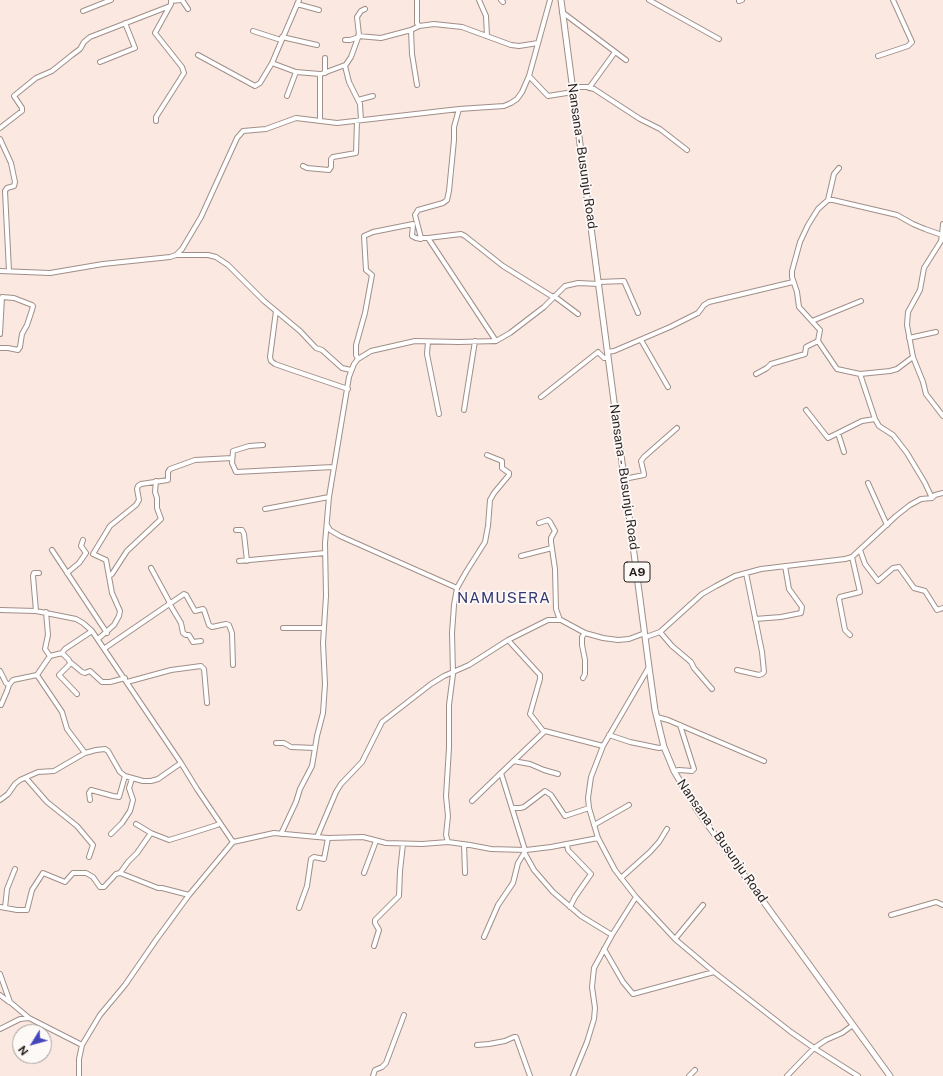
<!DOCTYPE html>
<style>
body{margin:0}
#map{position:relative;width:943px;height:1076px;overflow:hidden;background:#fbe8e1;font-family:"Public Sans",sans-serif}
canvas{display:block}
.north{position:absolute;left:12px;top:1024px;width:40px;height:40px;box-sizing:border-box;background:#fdf9f7;border:1px solid #a7a19f;border-radius:50%;rotate:233deg;font-size:11px;font-weight:700;line-height:16px;text-align:center;color:#251e1c}
.north::after{content:'';display:block;margin:auto;width:14px;height:18px;background:#4545ba;clip-path:polygon(50% 0,100% 100%,50% 72%,0 100%)}
</style>
<div id="map">
<canvas width="943" height="1076"></canvas>
<div class="north">N</div>
</div>
<script>
const ctx = document.querySelector('canvas').getContext('2d');
ctx.lineJoin = 'round';
function shape(rows) {
  const path = new Path2D();
  for (const r of rows) {
    path.moveTo(r[0], r[1]);
    for (let i = 2; i < r.length; i += 2) path.lineTo(r[i], r[i + 1]);
  }
  return path;
}
function trace(path, color, width, dash) {
  ctx.strokeStyle = color;
  ctx.lineWidth = width;
  ctx.lineCap = dash ? 'butt' : 'round';
  ctx.setLineDash(dash || []);
  ctx.stroke(path);
}
function write(font, color, halo, rows, align = 'center') {
  ctx.font = font + ' "Public Sans",sans-serif';
  ctx.lineWidth = 3.5;
  ctx.setLineDash([]);
  ctx.textBaseline = 'middle';
  ctx.strokeStyle = halo;
  ctx.fillStyle = color;
  for (const [text, x, y, turn = 0] of rows) {
    ctx.save();
    ctx.translate(x, y);
    ctx.rotate((+turn || 0) * Math.PI / 180);
    ctx.textAlign = isNaN(turn) ? turn : align;
    if (halo) ctx.strokeText(text, 0, 0);
    ctx.fillText(text, 0, 0);
    ctx.restore();
  }
}
const minor = shape([
 [182,0,188,9],
 [299,0,272,63,296,72,320,74,320,120],
 [417,0,417,23,419,26,434,24,462,27,511,45,519,46,538,43],
 [479,0,486,16,487,36],
 [501,0,503,2],
 [649,0,719,39],
 [171,1,181,0],
 [739,1,742,0],
 [297,4,319,10],
 [83,11,111,0],
 [562,12,626,60],
 [411,30,412,54,417,85],
 [253,31,281,40],
 [358,36,381,38,411,30,419,26],
 [282,37,317,45],
 [345,40,350,40,356,38],
 [198,55,255,86,260,83,272,63],
 [878,56,908,46,912,42,893,0],
 [100,62,135,48,125,23],
 [325,73,325,58],
 [321,74,345,65],
 [529,76,548,96,573,92],
 [572,87,587,87,594,89,640,119,660,129,687,150],
 [589,88,615,52],
 [287,96,296,72],
 [358,100,373,96],
 [459,109,454,127,454,140,449,191,447,200,443,203,418,210,415,215,421,238,428,238,496,341],
 [361,120,360,104,349,82,345,66,351,57,359,35,357,17,361,11,365,9],
 [156,121,156,117,184,73,182,67,155,33,171,4,171,0],
 [0,128,22,111,22,108,14,96,15,95,36,78,52,71,72,55,80,49,84,42,90,37,170,6],
 [0,139,11,163,15,182,14,186,7,188,5,191,9,271],
 [303,166,307,168,329,170,331,167,331,159,333,157,356,153,357,121],
 [828,200,834,174,839,168],
 [943,224,942,235,941,241,924,268,920,290,908,312,907,325,913,357,897,369,890,371,860,374,837,369,818,341,820,330,799,307,797,292,792,277,792,271,800,242,808,225,818,209,828,200,833,200,897,215,913,224,925,229,942,235,943,236],
 [428,238,461,234,465,236,503,266,553,297],
 [177,255,208,255,216,257,228,265,264,301,300,331,316,348,322,350,342,368,351,370],
 [0,271,50,273,103,264,170,257,176,255,182,249,201,217,237,138,243,131,266,129,296,118,337,123,459,109,504,106,511,103,517,99,522,92,529,76,550,0],
 [599,282,624,281,638,313],
 [554,296,578,314],
 [276,311,270,357,271,361,275,364,292,370,348,389],
 [812,321,861,301],
 [0,334,2,297,14,298,32,305,33,306,32,310,27,325,22,334,20,347,18,350,8,348,0,348],
 [909,338,936,332],
 [641,340,668,387],
 [428,342,427,354,439,414],
 [607,352,614,351,670,327,698,313,704,305,709,302,793,282],
 [913,357,923,382,926,394,943,416],
 [358,359,356,355,356,345,365,313,372,275,366,270,364,236,373,232,413,224,412,236,416,238,421,239],
 [756,374,767,368,771,364,805,354,806,347,818,341],
 [860,374,875,419,879,426,893,435,907,453,925,483,932,498],
 [541,397,598,352,604,358,608,358],
 [464,410,475,341],
 [806,410,828,438,862,421,875,419],
 [838,433,844,452],
 [263,445,249,446,233,451,232,463,236,472,333,467],
 [624,479,644,475,644,474,641,461,644,457,677,428],
 [868,483,887,525],
 [265,509,329,497],
 [539,523,548,520,550,522,555,531,551,538,551,542,555,569,556,609,560,620],
 [327,525,330,530,340,536,457,588,454,605,452,633,453,674,449,705,449,748,446,796,448,816,446,835,448,842],
 [236,530,242,530,244,534,247,561],
 [52,550,107,633],
 [860,550,865,564,878,581,893,568,899,567,914,588,925,591,937,610,943,608],
 [521,556,552,548],
 [239,561,325,553],
 [151,568,170,603],
 [67,573,79,563,86,553,81,546,83,540],
 [109,576,112,574,127,551,161,519,157,508,157,498,155,492,156,481],
 [457,588,466,572,485,542,488,526,490,500,494,493,509,475,509,473,502,468,502,461,487,455],
 [169,603,181,623,183,633,186,635,189,635,193,642,201,641],
 [0,610,36,611,76,619,83,623,92,631,181,763,197,789,233,842],
 [36,611,33,576,34,573,39,573],
 [46,612,48,635,45,649,50,656,37,675,62,712,67,729,85,753],
 [755,619,781,617,801,613,802,607,789,589,785,566],
 [283,628,324,628],
 [660,632,672,646,691,662,694,668,712,689],
 [850,635,845,630,839,599,840,597,860,592,852,557],
 [646,637,660,632,702,594,716,586,735,576,761,569,845,559,852,557,896,516,910,505,921,499,932,498,935,495,943,493],
 [98,639,114,625,119,616,120,611,112,593,106,560,93,554,110,526,136,505,139,500,137,489,138,486,141,484,168,480,168,472,170,469,195,460,232,458],
 [508,640,540,675,540,679,530,714,544,732],
 [105,648,184,594,186,595,195,611,203,609,204,610,209,625,212,627,226,624,229,625,232,633,233,665],
 [62,653,65,649,92,631],
 [50,656,62,653,69,660,70,664,59,675,77,694],
 [70,662,82,672,85,673,90,671,102,682,110,682,125,678],
 [737,670,759,675,762,674,764,672,762,652,746,573],
 [0,671,6,683,9,685],
 [583,678,585,674,585,660,582,645,582,637,585,633],
 [127,682,171,670,201,666,204,669,207,703],
 [1,705,7,691,9,685,13,680,37,675],
 [657,717,668,720,764,761],
 [609,735,630,742,659,748,664,747],
 [276,743,284,743,291,747,315,748],
 [513,761,530,764,544,770,558,774],
 [674,771,679,770,692,771,694,769,680,725],
 [26,778,47,802,77,826,93,845,89,857],
 [0,800,8,794,15,784,20,780,38,772,54,771,85,753,96,750,105,749,108,751,120,772,125,776,143,781,151,781,158,779,181,763],
 [90,800,89,793,91,790,113,796,119,797,125,776],
 [472,801,501,773],
 [512,808,520,808,524,807,545,791,551,795,565,816,589,808],
 [136,824,151,833],
 [594,825,629,805],
 [111,834,122,823,130,811,133,800,129,788,132,779],
 [281,834,296,802,300,789,312,766,317,736,323,713,325,684,323,643,326,596,325,543,329,497,349,377,354,364,358,359,371,351,415,341,459,342,496,341,510,333,544,307,565,286,578,283,599,284],
 [317,837,336,792,341,784,362,762,382,722,431,684,444,676,469,665,508,640,548,620,561,620,585,633,603,638,618,640,629,639,645,633],
 [464,844,465,873],
 [567,844,568,850,591,874,575,897,570,907],
 [525,850,501,773,545,731,603,746],
 [524,852,534,870,553,892,581,916,612,935],
 [120,873,128,862,137,853,151,833,169,840,192,833,217,825,220,823],
 [364,873,376,841],
 [621,878,650,852,659,842,667,829],
 [636,897,675,939,714,972,791,1032,814,1048,858,1076],
 [0,907,17,910,27,910,32,890,43,873,65,882,73,873,86,873,93,877,100,887,104,887,116,874,120,873,158,888,162,888,189,895],
 [5,908,7,889,15,869],
 [299,908,307,886,311,859,314,857,324,859,328,838],
 [891,915,936,902,943,905],
 [484,937,498,905,513,883,518,863,526,850],
 [675,939,703,905],
 [374,946,379,930,375,923,375,920,399,896,400,871,403,844],
 [604,949,623,982,633,994,714,972],
 [0,974,10,1002,29,1018],
 [0,995,9,1002],
 [0,1029,20,1019,29,1018,82,1045,100,1015,125,985,156,940,189,895,233,842,274,833,328,838,363,837,386,843,422,844,448,842,470,845,491,849,526,850,551,847,598,838],
 [477,1045,489,1044,505,1041,514,1037,516,1037,530,1076],
 [79,1076,79,1059,82,1045],
 [373,1076,375,1070,382,1067,386,1063,404,1015],
 [573,1076,587,1042,594,1019,595,1008,592,987,594,968,612,935,636,897,615,870,598,838,589,808,588,798,591,777,603,746,649,667],
 [689,1076,695,1070],
 [787,1076,814,1048,826,1040,842,1033,853,1025]
]);
const major = shape([
 [561,0,649,667,655,710,664,747,674,771,697,810,890,1076]
]);
trace(minor, '#a08f88', 6);
trace(major, '#a08f88', 7);
trace(minor, '#fff', 4);
trace(major, '#fff', 5);
for (const [x, y, w] of [
 [637,572,26]
]) {
  const box = new Path2D();
  box.roundRect(x - w / 2, y - 10, w, 20, 3);
  ctx.fillStyle = '#fdf9f7';
  ctx.fill(box);
  trace(box, '#251e1c', 1);
}
write('bold 12px', '#251e1c', null, [
 ["A9",637,572]
]);
write('13px', '#251e1c', '#fdf9f7', [
 ["Nansana - Busunju Road",582,156,82],
 ["Nansana - Busunju Road",624,477,82],
 ["Nansana - Busunju Road",722,841,55]
]);
ctx.letterSpacing = '1px';
write('15px', '#343975', '#fdf9f7', [
 ["NAMUSERA",504,598]
]);
ctx.letterSpacing = '0px';
</script>
